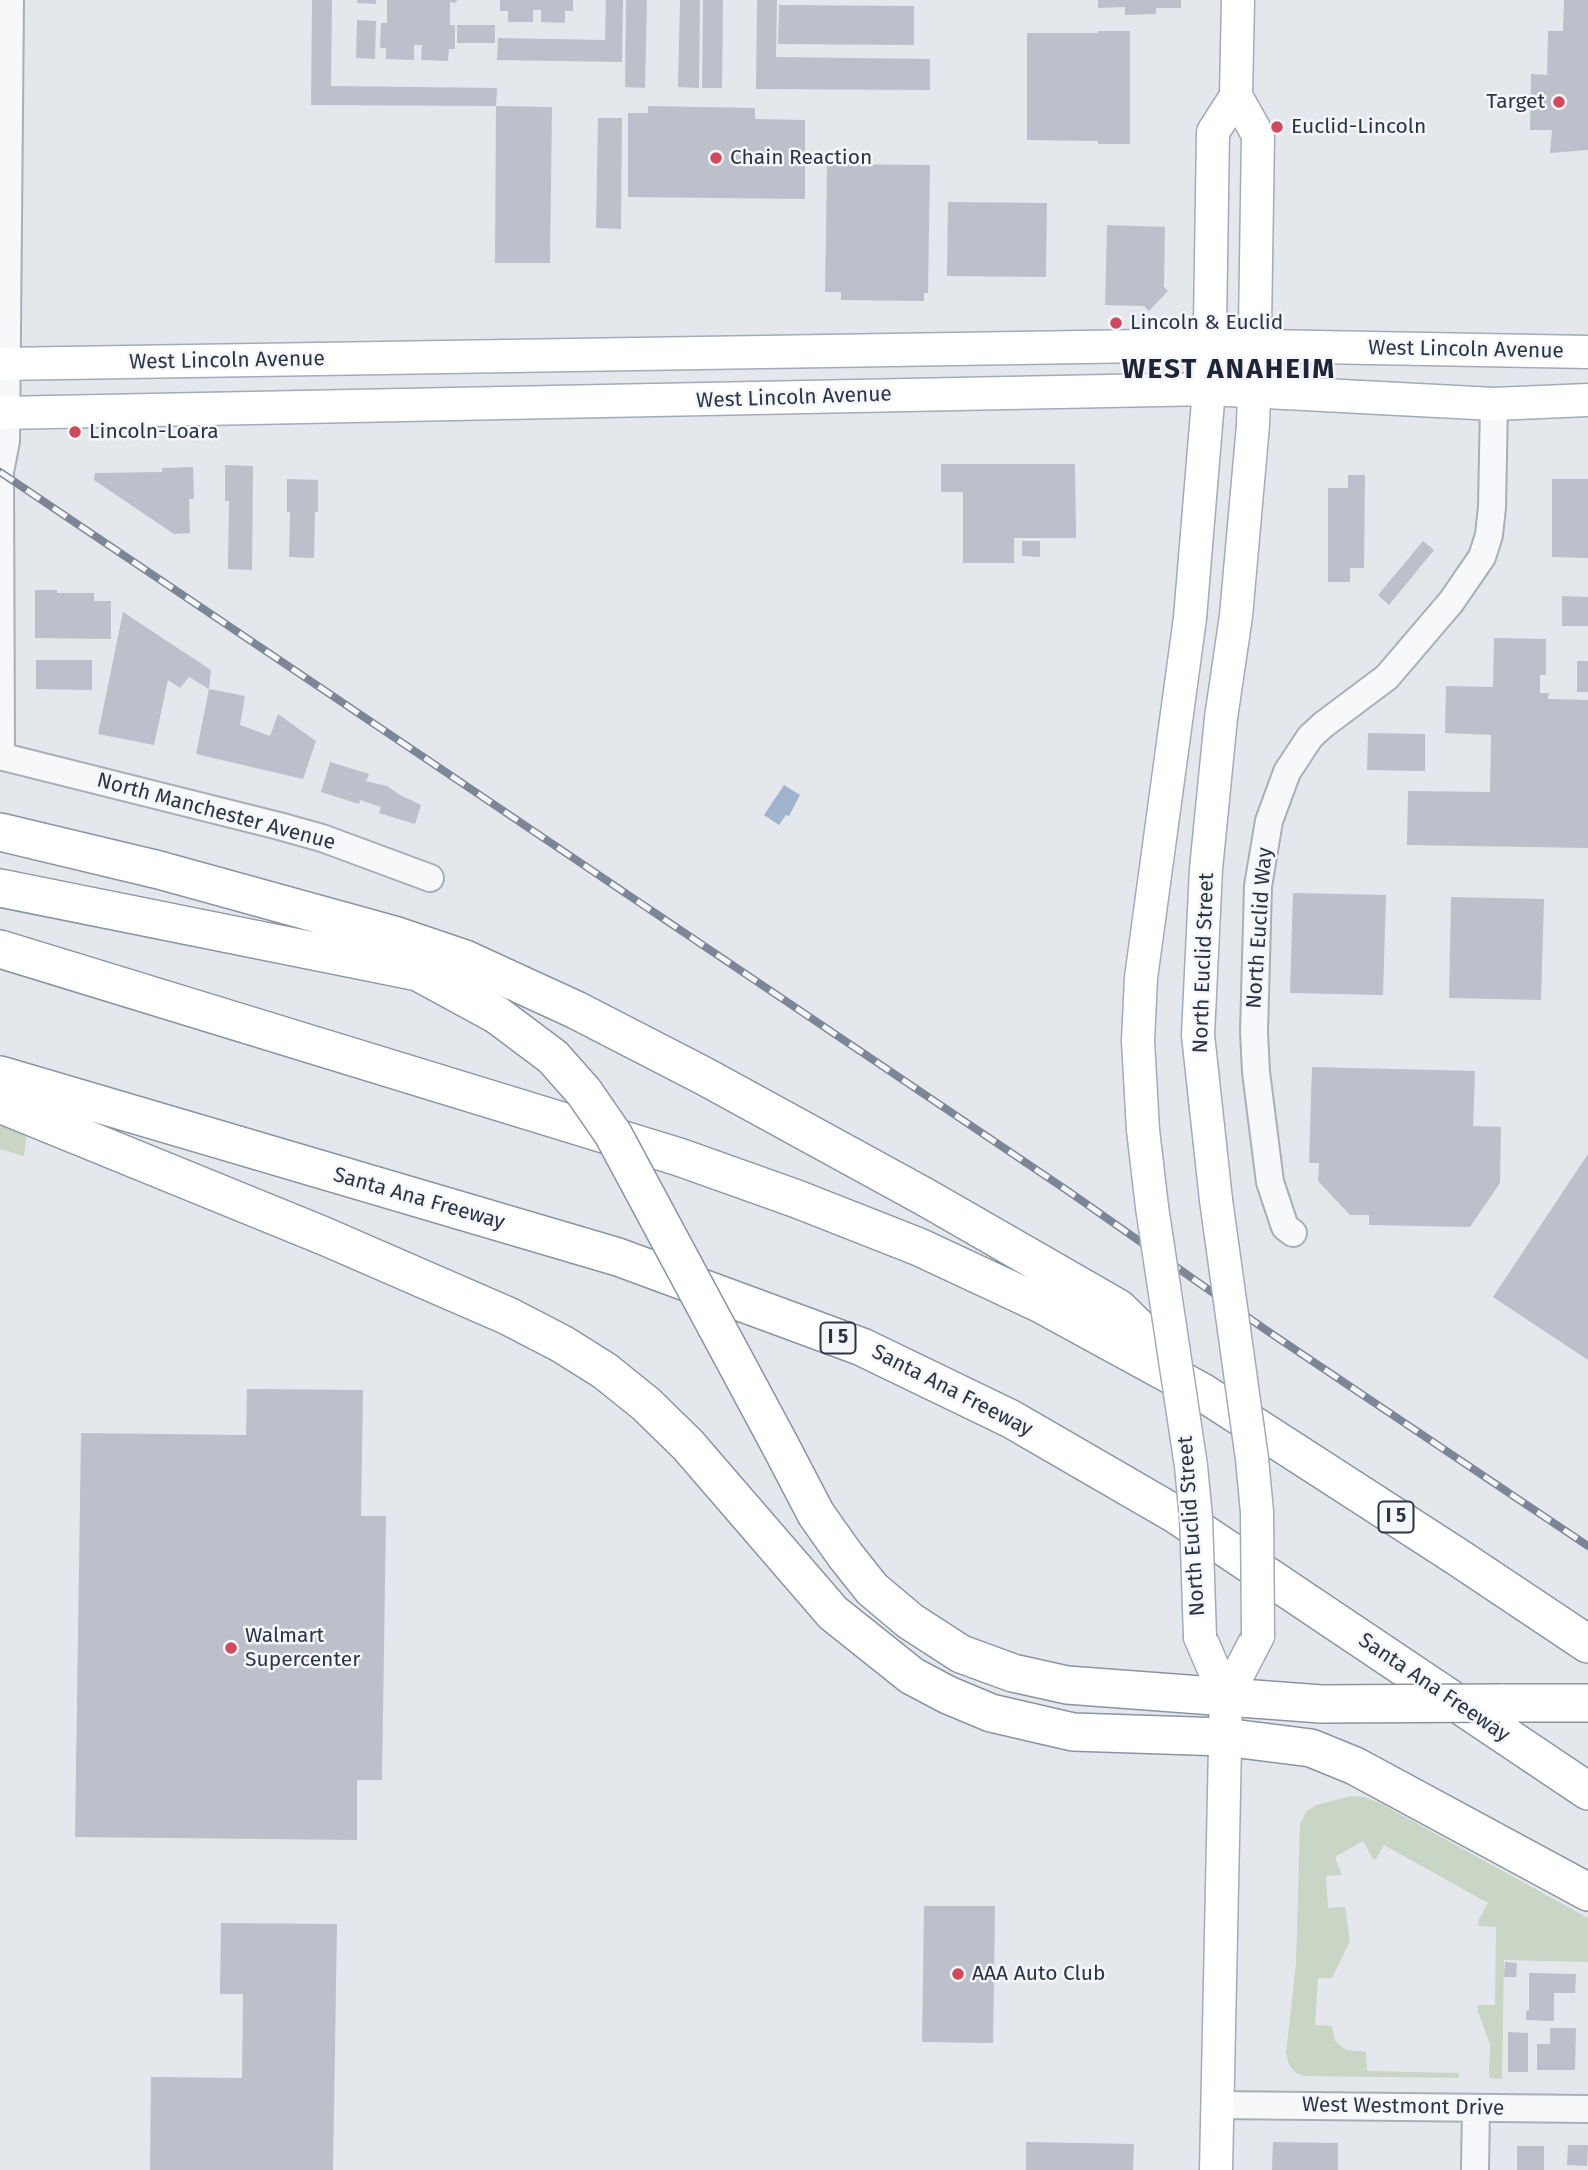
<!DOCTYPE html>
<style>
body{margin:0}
canvas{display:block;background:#e4e7ec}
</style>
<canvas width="1588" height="2170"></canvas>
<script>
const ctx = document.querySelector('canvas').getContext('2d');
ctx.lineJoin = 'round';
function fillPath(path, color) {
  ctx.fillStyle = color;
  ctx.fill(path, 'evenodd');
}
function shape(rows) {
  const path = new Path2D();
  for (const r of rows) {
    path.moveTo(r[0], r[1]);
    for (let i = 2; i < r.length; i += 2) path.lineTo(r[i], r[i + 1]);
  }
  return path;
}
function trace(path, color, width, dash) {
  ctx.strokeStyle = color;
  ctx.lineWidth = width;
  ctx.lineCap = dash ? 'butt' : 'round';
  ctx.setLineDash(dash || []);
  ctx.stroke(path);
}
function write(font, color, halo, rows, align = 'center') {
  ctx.font = font + ' "Fira Sans",sans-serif';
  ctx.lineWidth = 5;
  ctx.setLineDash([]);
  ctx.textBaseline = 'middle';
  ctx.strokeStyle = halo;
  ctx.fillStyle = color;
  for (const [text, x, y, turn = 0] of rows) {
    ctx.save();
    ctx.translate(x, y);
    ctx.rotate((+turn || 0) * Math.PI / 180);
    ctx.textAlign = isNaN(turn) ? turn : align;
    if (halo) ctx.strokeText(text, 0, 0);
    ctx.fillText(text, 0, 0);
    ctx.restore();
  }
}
fillPath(shape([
 [0,1124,27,1132,24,1156,0,1149],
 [1351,1796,1364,1797,1378,1802,1588,1918,1588,1962,1504,1960,1502,2079,1489,2078,1490,2044,1478,2012,1478,2005,1495,2005,1496,1927,1478,1926,1479,1919,1488,1903,1384,1845,1376,1859,1373,1859,1363,1841,1335,1857,1342,1875,1326,1876,1328,1908,1345,1907,1350,1941,1332,1978,1318,1978,1315,2025,1332,2026,1335,2041,1346,2050,1366,2052,1367,2071,1459,2073,1459,2078,1305,2076,1296,2073,1289,2065,1286,2053,1296,1963,1300,1824,1306,1812,1316,1805]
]), '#c9d6c5');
fillPath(shape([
 [784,785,800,795,789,816,786,815,779,825,764,815]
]), '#9fb4cc');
fillPath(shape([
 [312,0,332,0,331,86,497,88,496,106,552,107,550,263,495,263,496,106,311,105],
 [357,0,376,0,376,4,357,3],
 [387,0,457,0,456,3,450,2,450,25,455,25,455,49,449,49,448,61,421,60,422,45,414,45,414,60,386,59,386,48,380,48,381,23,387,23],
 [500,0,573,0,573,11,565,11,565,23,541,22,541,10,533,10,533,22,508,22,508,11,500,11],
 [606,0,623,0,622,62,497,60,498,38,605,40],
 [626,0,647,0,645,88,625,87],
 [680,0,700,0,699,88,678,87],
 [703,0,723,0,722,88,702,88],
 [757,0,777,0,776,57,930,59,930,90,756,89],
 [1098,0,1181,0,1181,8,1156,8,1156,14,1125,15,1125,7,1098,8],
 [1564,0,1588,0,1588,150,1550,153,1552,130,1530,130,1531,74,1547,75,1548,31,1563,31],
 [779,5,914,6,914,45,778,44],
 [357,20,376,21,375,59,356,58],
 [457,25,495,25,495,43,457,43],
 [1098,31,1130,31,1130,144,1098,144,1098,141,1027,140,1027,33,1098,33],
 [648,106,755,108,755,119,805,120,805,199,628,197,628,113,648,113],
 [598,118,622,118,621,229,596,228],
 [827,164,930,165,928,293,924,293,924,301,841,300,841,292,825,292],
 [948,202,1047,203,1046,277,947,276],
 [1107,225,1165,227,1164,287,1168,291,1149,311,1144,306,1105,305],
 [941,464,1075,464,1076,538,1014,538,1014,563,963,563,963,492,941,492],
 [225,465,253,466,252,570,228,569,229,501,225,501],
 [193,467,194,499,189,499,190,533,174,534,94,480,95,473,162,472,162,468],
 [1348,475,1365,475,1364,568,1350,568,1350,582,1328,582,1328,488,1348,488],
 [287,479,318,480,318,512,315,512,314,558,289,557,290,512,287,512],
 [1552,479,1588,479,1588,558,1552,557],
 [1022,541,1040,541,1040,557,1022,556],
 [1423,541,1434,550,1389,605,1378,595],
 [35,590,57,590,57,593,94,593,94,601,111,601,111,639,35,638],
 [1562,596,1588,597,1588,626,1562,626],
 [123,612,211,670,209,689,245,696,240,725,270,736,278,714,316,741,303,779,196,754,209,689,189,677,180,688,168,680,154,745,98,734],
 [1494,638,1546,639,1546,675,1540,675,1540,693,1549,693,1548,699,1588,700,1588,848,1407,845,1408,791,1490,792,1491,735,1445,733,1446,686,1493,687],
 [36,660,92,660,92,690,36,689],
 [1577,661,1588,661,1588,692,1577,692],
 [1368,733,1425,734,1425,771,1367,770],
 [330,762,369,774,366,781,387,786,400,795,421,805,415,824,379,813,381,807,360,800,359,804,321,792],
 [1293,893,1386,895,1383,995,1290,993],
 [1451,897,1544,899,1541,1000,1449,998],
 [1312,1067,1475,1071,1473,1126,1501,1127,1500,1183,1470,1227,1369,1225,1369,1215,1350,1215,1318,1181,1319,1163,1309,1163],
 [1588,1154,1588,1360,1493,1297],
 [247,1389,363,1390,361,1516,386,1516,382,1780,357,1780,357,1840,75,1837,81,1433,246,1435],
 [924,1906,995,1906,993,2043,922,2042],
 [221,1923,337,1924,333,2170,150,2170,151,2077,242,2078,243,1994,220,1994],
 [1505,1962,1517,1963,1516,1977,1504,1977],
 [1529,1973,1576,1974,1575,1993,1554,1993,1554,2021,1526,2020,1526,2011,1529,2010],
 [1550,2028,1576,2028,1575,2070,1537,2070,1537,2044,1550,2044],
 [1508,2032,1528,2033,1528,2072,1508,2072],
 [1026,2142,1134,2144,1133,2170,1026,2170],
 [1273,2142,1338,2143,1338,2170,1272,2170],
 [1568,2145,1588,2145,1587,2166,1567,2165],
 [1517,2146,1544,2146,1544,2170,1517,2170]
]), '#bbc0ca');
const minor = shape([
 [0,756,279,826,322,838,430,878],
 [1,756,0,472,6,441,10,0],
 [1293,1233,1285,1227,1270,1182,1256,1072,1254,1032,1258,886,1269,821,1287,772,1310,737,1323,725,1387,677,1451,602,1482,557,1489,535,1492,507,1494,404],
 [1218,2105,1588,2109],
 [1475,2170,1476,2108]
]);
const major = shape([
 [0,364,1209,345,1588,352],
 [0,413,1209,389,1494,404,1588,400],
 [1216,1200,1198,1035,1206,869,1221,718,1236,616,1253,425,1254,392,1258,135,1236,96],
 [1152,1207,1143,1130,1138,1041,1141,978,1190,618,1209,389,1213,132,1236,96,1238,0],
 [1200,1637,1226,1698,1216,2170],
 [1226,1698,1258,1636]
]);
const highway = shape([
 [0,832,159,870,318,914,394,935,465,959,576,1010,704,1076,925,1197,1118,1308,1172,1361],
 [0,888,418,972,497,1015],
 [0,949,679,1157,797,1199,919,1247,1041,1304,1202,1392,1456,1556,1588,1644],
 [0,1075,618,1257,862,1347,1011,1419,1175,1514,1588,1791],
 [0,1104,324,1236,508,1316,562,1344,605,1371,646,1404,688,1445,833,1613,912,1676,948,1695,991,1713,1073,1732,1224,1737,1311,1748,1355,1766,1588,1892],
 [780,1445,816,1514,845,1555,872,1589,910,1621,961,1654,1013,1673,1067,1685,1321,1704],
 [1500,1703,1588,1703]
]);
trace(minor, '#a9aeb7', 30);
trace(major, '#a3abb8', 35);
trace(highway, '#8b94a3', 40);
trace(minor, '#f7f8fa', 26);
trace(major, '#fff', 32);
trace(highway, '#fff', 37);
const rail = shape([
 [0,472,1068,1191,1266,1330,1588,1546]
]);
trace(rail, '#7d8696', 8);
trace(rail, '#f4f6f9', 5, [16]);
const majorBridge = shape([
 [1216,1200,1252,1459,1257,1512,1258,1636],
 [1152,1207,1191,1466,1196,1518,1200,1637]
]);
const highwayBridge = shape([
 [497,1015,553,1057,584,1092,613,1134,780,1445],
 [1321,1704,1500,1703]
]);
trace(majorBridge, '#a3abb8', 35, []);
trace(highwayBridge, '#8b94a3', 40, []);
trace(majorBridge, '#fff', 32);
trace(highwayBridge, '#fff', 37);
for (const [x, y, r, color] of [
 [1559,102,7,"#d1495b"],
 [1277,127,7,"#d1495b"],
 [716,158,7,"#d1495b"],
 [1116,323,7,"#d1495b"],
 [75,432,7,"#d1495b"],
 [231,1648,7,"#d1495b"],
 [958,1974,7,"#d1495b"]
]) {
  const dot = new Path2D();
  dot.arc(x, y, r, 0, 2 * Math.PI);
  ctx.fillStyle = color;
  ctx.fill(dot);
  trace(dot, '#f4f6f9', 2.5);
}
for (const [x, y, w] of [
 [838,1338,35],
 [1396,1517,35]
]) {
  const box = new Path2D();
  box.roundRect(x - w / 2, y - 15.5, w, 31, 5);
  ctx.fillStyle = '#f4f6f9';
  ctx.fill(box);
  trace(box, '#2b3445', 2);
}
write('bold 19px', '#2b3445', null, [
 ["I 5",838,1338],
 ["I 5",1396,1517]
]);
write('21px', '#2b3445', '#f4f6f9', [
 ["Target",1545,102,"right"],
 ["Euclid-Lincoln",1291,127],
 ["Chain Reaction",730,158],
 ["Lincoln & Euclid",1130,323],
 ["Lincoln-Loara",89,432],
 ["Walmart",245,1636],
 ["Supercenter",245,1660],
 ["AAA Auto Club",972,1974]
], 'left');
write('21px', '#2b3445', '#f4f6f9', [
 ["West Lincoln Avenue",1466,350,1],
 ["West Lincoln Avenue",227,361,-1],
 ["West Lincoln Avenue",794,398,-2],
 ["North Manchester Avenue",216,812,15],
 ["North Euclid Way",1260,928,-86],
 ["North Euclid Street",1204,963,-88],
 ["Santa Ana Freeway",419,1199,16],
 ["Santa Ana Freeway",952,1391,27],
 ["North Euclid Street",1192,1526,-94],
 ["Santa Ana Freeway",1434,1688,34],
 ["West Westmont Drive",1403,2107,1]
]);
ctx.letterSpacing = '2px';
write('bold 28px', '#1d2536', '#f4f6f9', [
 ["WEST ANAHEIM",1229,370]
]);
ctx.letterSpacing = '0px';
</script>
